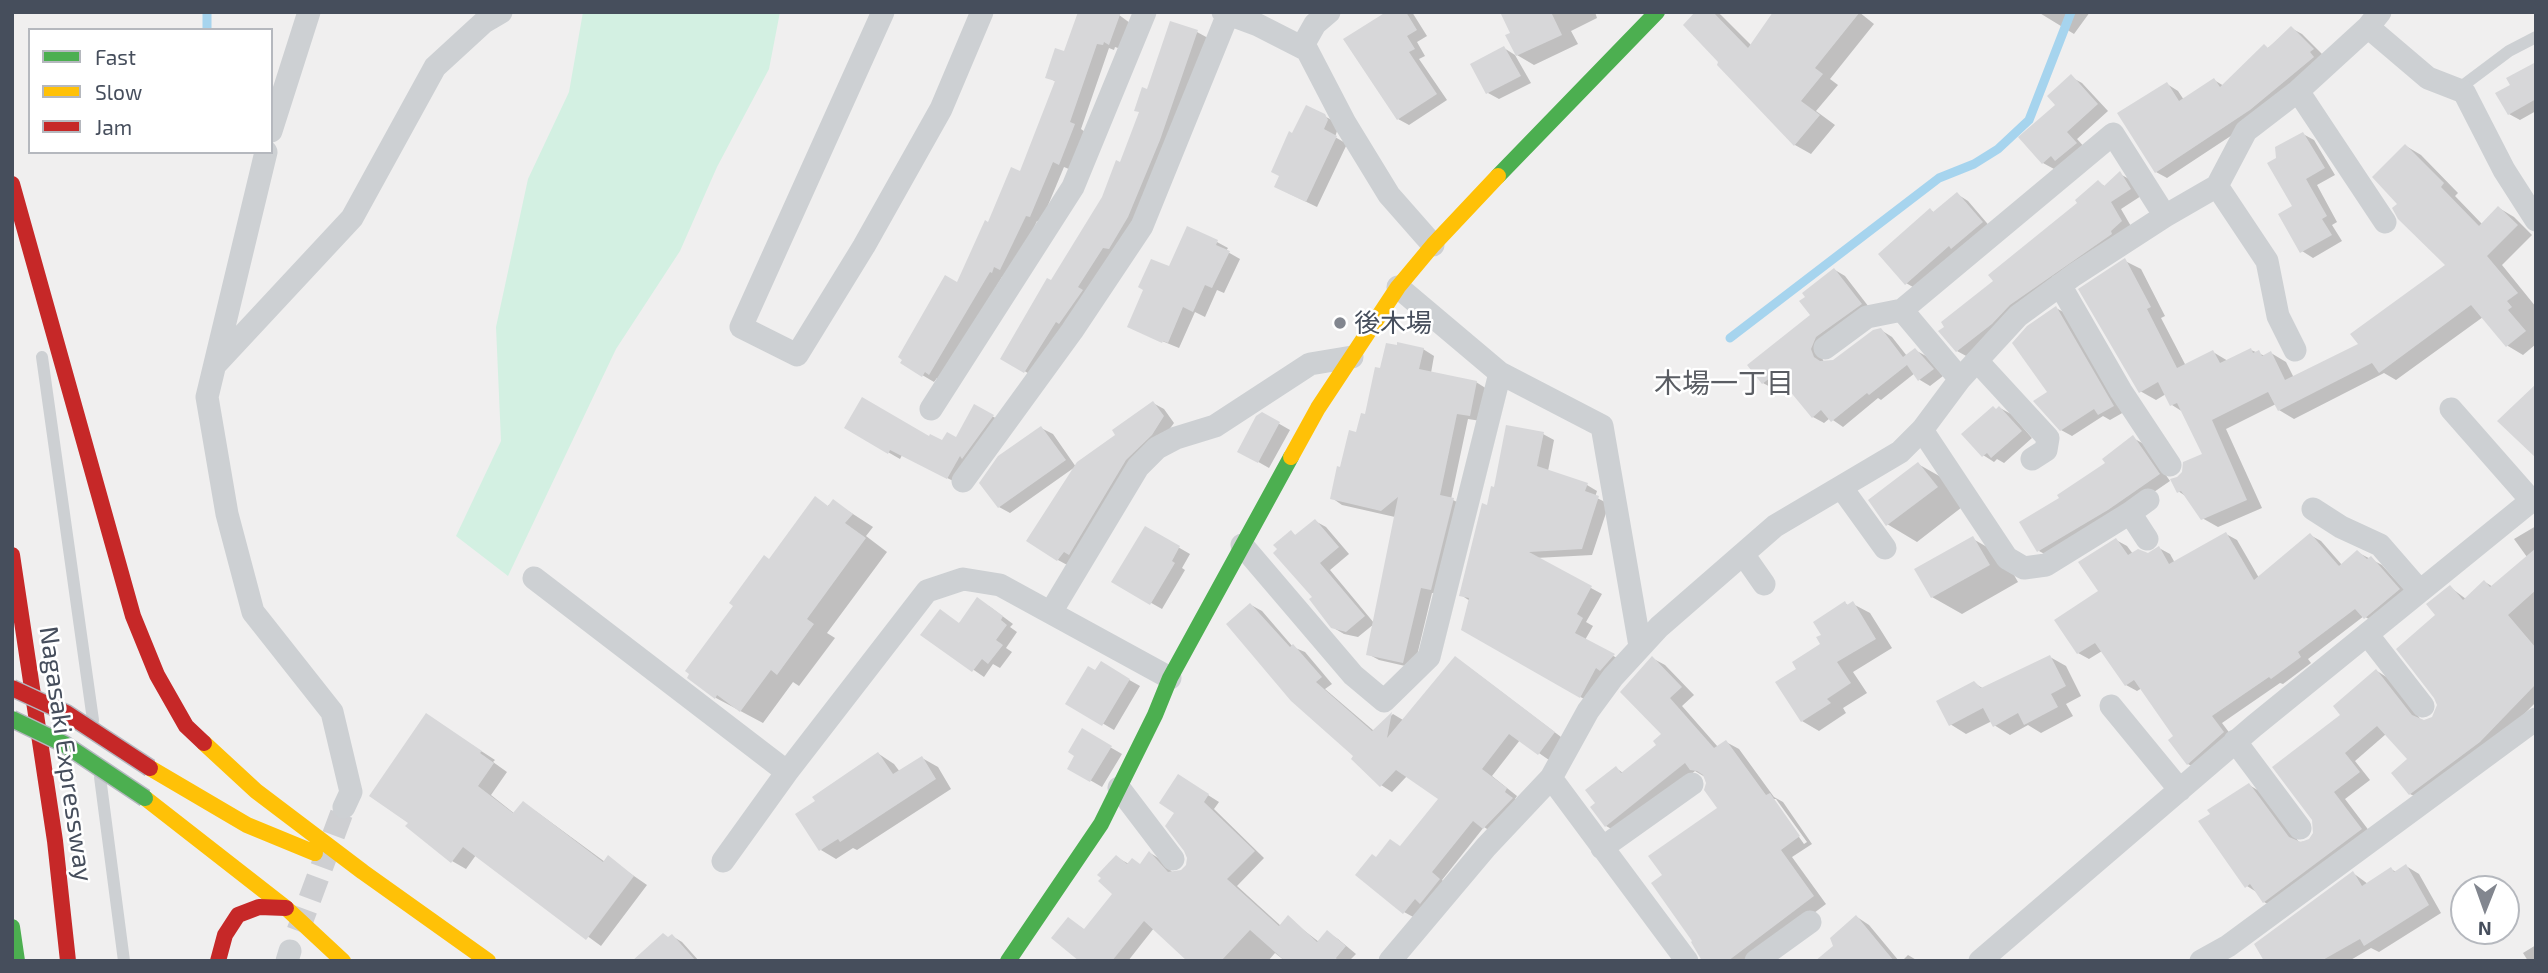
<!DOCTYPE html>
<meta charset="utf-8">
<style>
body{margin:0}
#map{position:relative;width:2548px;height:973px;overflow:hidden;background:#f0efef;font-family:"Exo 2",sans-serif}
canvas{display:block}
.frame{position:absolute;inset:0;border:14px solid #464e5c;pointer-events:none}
.legend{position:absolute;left:28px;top:28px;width:245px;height:126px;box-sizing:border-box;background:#fff;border:2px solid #b5b8be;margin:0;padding:9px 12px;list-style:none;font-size:21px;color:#464e5c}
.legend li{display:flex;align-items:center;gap:14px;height:35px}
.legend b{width:35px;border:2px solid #b5b8be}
.north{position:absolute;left:2450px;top:875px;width:70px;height:70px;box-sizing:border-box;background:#fff;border:2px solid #b5b8be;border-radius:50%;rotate:181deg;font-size:19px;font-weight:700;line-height:28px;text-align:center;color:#464e5c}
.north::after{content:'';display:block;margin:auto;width:24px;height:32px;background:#82868f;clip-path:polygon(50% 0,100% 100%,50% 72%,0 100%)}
</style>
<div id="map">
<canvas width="2548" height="973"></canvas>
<div class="frame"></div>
<ul class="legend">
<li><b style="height:9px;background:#4caf50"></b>Fast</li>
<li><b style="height:9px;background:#ffc107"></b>Slow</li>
<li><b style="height:9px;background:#c62828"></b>Jam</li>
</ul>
<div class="north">N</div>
</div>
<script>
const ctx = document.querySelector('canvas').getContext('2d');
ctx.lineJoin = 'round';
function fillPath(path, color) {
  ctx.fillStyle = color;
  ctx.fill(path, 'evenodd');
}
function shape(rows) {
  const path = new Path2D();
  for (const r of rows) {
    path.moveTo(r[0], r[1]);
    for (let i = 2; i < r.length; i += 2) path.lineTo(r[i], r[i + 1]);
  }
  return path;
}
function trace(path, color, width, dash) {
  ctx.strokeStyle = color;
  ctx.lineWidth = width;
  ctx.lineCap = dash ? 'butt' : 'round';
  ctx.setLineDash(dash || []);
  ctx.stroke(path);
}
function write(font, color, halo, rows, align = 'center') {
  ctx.font = font + ' "Exo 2","Noto Sans JP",sans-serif';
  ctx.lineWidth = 5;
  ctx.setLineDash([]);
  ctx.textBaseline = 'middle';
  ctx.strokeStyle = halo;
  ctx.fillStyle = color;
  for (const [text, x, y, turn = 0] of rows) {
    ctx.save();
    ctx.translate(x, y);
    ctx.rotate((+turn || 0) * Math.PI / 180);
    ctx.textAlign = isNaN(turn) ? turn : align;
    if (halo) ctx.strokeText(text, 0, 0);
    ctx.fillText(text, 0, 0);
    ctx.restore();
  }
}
fillPath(shape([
 [583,12,780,12,769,69,717,167,680,251,616,349,508,576,456,536,501,441,496,327,528,179,569,92]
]), '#d3f0e2');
fillPath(shape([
 [1115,12,1130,23,1121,49,1115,47,1114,50,1109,48,1081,129,1085,132,1071,170,1064,167,1041,222,1037,221,1012,275,1002,277,941,380,937,378,934,382,902,363,958,284,989,224,1021,173,1056,82,1048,77,1066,53],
 [1389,12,1412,12,1427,36,1417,42,1425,56,1419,59,1447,100,1409,125,1398,119],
 [1502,12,1595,12,1597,18,1571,31,1578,44,1534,65,1517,55,1512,34],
 [1698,12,1717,12,1721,15,1752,46,1859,12,1874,24,1830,79,1838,85,1816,111,1835,125,1811,154,1795,145,1721,62],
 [2038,12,2090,12,2074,34],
 [2291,28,2302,34,2324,56,2261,116,2167,178,2156,172,2167,84,2178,91,2184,100,2214,80,2224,86],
 [1197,32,1208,38,1139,224,1036,378,1003,358,1104,197,1121,164,1148,91],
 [1504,48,1515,55,1531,83,1499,99,1488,93],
 [2536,64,2536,111,2520,120,2509,114,2513,85],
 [2071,77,2082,83,2108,111,2077,139,2087,150,2054,169,2043,163,2057,105],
 [1324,116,1336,122,1338,128,1335,137,1347,144,1317,207,1288,193,1293,135],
 [2303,134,2314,140,2335,175,2317,185,2337,222,2332,225,2342,241,2313,258,2302,251,2294,207,2278,159],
 [2406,146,2421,155,2458,193,2455,196,2482,224,2499,208,2514,217,2532,235,2502,265,2536,307,2536,344,2523,355,2508,346,2483,317,2396,380,2384,373,2294,419,2279,410,2276,404,2226,429,2262,508,2218,527,2202,518,2187,497,2178,491,2178,479,2204,455,2183,412,2172,405,2166,394,2156,400,2140,391,2125,261,2141,269,2165,316,2161,318,2186,366,2213,352,2228,361,2251,350,2265,356,2271,353,2286,362,2294,378,2361,344,2447,265,2399,204],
 [2120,174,2131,180,2141,196,2121,209,2132,228,1968,357,1957,351,1996,282,2080,203,2098,182,2106,187],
 [1957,194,1968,201,1992,229,1918,290,1906,283,1930,210,1935,213],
 [1217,242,1228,248,1226,251,1240,259,1224,293,1217,290,1205,317,1195,312,1179,348,1140,332,1170,269],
 [1835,270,1845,276,1872,311,1821,356,1824,362,1833,361,1881,330,1892,337,1907,356,1915,350,1926,356,1943,376,1930,386,1920,380,1915,373,1881,400,1878,398,1843,427,1830,418,1824,423,1813,417,1792,392,1790,394,1778,386,1774,389,1763,383,1812,316],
 [2056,308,2067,314,2124,412,2110,420,2103,416,2072,436,2061,430,2049,393],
 [1423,349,1434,356,1431,373,1476,382,1487,389,1481,421,1468,419,1451,499,1465,506,1442,595,1432,593,1414,668,1379,660,1368,654,1374,624,1358,637,1344,634,1332,627,1314,597,1291,533,1297,536,1315,521,1326,527,1349,554,1330,570,1374,623,1395,517,1342,505,1332,498,1341,469,1366,416,1382,370],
 [1153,403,1164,409,1174,423,1069,566,1058,560,1075,467,1010,513,999,507,1041,428,1053,434,1076,467,1118,435],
 [975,407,1003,422,959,484,902,455,900,459,846,428,930,439,943,443,956,439],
 [2000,408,2011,414,2032,438,2004,463,1997,459,1994,462,1983,455],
 [1262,414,1290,430,1269,468,1239,451],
 [1543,434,1554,440,1548,471,1587,485,1597,491,1595,497,1609,504,1592,555,1536,558,1602,594,1586,622,1593,626,1585,640,1624,662,1591,703,1463,630,1470,601,1461,595,1488,507,1496,489],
 [2133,438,2144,444,2170,481,2119,516,2050,557,2039,551,2062,499,2108,464],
 [1918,464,1948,481,1966,504,1917,542,1887,524],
 [833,501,873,527,866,536,887,552,827,633,835,638,799,686,793,682,763,723,716,698,689,677,770,561],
 [2536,526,2536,702,2491,748,2422,800,2410,794,2409,759,2386,734,2355,761,2370,780,2345,799,2373,836,2276,908,2264,902,2258,893,2247,886,2249,785,2261,792,2299,842,2309,841,2315,833,2343,715,2377,671,2388,678,2422,721,2433,718,2439,705,2438,615,2450,587,2466,599,2485,582,2493,587,2527,557,2514,539],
 [1145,528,1190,554,1182,568,1185,570,1162,609,1114,582],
 [2226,534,2237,540,2259,578,2310,535,2321,541,2342,565,2357,552,2382,565,2410,596,2376,624,2364,616,2308,659,2311,663,2283,684,2280,683,2222,723,2234,739,2199,770,2188,764,2176,736,2142,688,2137,691,2126,685,2102,651,2089,659,2078,653,2116,540,2127,546,2133,554,2149,555,2159,548,2170,554,2175,563],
 [1973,539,2003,556,2018,582,1962,614,1932,597],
 [1845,603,1849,606,1853,604,1870,613,1892,648,1853,672,1867,693,1843,708,1846,713,1819,731,1802,721,1798,670,1823,644,1823,635],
 [1251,605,1262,611,1293,647,1305,652,1332,684,1325,689,1374,731,1393,714,1403,720,1466,665,1565,740,1549,760,1520,740,1492,776,1517,796,1515,799,1522,805,1495,834,1484,827,1442,880,1450,887,1415,918,1404,912,1376,859,1402,847,1441,799,1407,776,1392,792,1381,785,1356,756],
 [989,606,1013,624,1010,627,1017,632,1006,648,1012,652,1000,668,993,664,984,677,923,635,959,623],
 [2050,657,2066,666,2081,696,2066,704,2073,716,2041,733,2028,725,2010,735,1994,725,1992,721,1966,734,1950,724,1974,683,1984,689],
 [1652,658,1665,665,1694,695,1682,706,1718,747,1726,742,1739,749,1774,797,1783,802,1812,844,1792,857,1826,904,1750,961,1705,961,1719,808,1705,777,1695,771,1619,833,1606,826,1616,768,1623,773,1659,745,1664,734],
 [1772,799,1776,799,1807,842,1804,844],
 [1101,664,1140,686,1114,730,1068,703],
 [440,724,495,760,493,762,507,772,491,795,515,814,523,804,537,812,605,862,608,858,647,885,601,946,476,855,466,869,452,861],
 [1082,731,1122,754,1102,787,1069,768,1077,755],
 [879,754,894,764,900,772,922,758,938,767,951,789,857,850,853,848,836,859,821,850],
 [1189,783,1219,802,1214,809,1264,858,1237,886,1281,926,1288,918,1319,942,1327,932,1338,939,1356,954,1351,959,1354,961,1285,961,1275,953,1268,961,1190,961,1154,928,1128,961,1082,961,1069,919,1085,930,1114,893,1116,857,1129,864,1141,866,1150,853,1160,859,1173,873,1182,872,1187,866,1189,858,1177,812],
 [2406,866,2419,874,2441,913,2379,952,2371,948,2349,961,2266,961,2353,873,2368,884,2391,869,2396,872],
 [1857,917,1869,925,1899,961,1826,961],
 [672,936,682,942,699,961,641,961],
 [2536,945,2536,961,2528,961,2523,953],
 [1908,955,1918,961,1902,961]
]), '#0003');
trace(shape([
 [207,30,207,12],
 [1730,338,1939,178,1974,164,1998,149,2029,120,2071,12]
]), '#a6d4ee', 9);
fillPath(shape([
 [1078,12,1121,12,1109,45,1104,42,1103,45,1097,44,1070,122,1075,124,1059,165,1053,162,1030,217,1026,216,1000,270,994,267,992,273,990,272,929,375,925,372,922,377,900,363,902,360,898,357,945,275,957,282,985,220,988,222,1011,167,1020,171,1055,81,1045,78,1055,48,1064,51],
 [1386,12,1406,12,1417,30,1407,36,1415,49,1409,52,1437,94,1397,120,1343,39],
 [1500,12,1551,12,1562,35,1516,56,1505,35,1510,33],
 [1695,12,1713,12,1748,48,1773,12,1860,12,1815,68,1823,74,1801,101,1820,115,1794,146,1717,65,1718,62,1683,25],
 [1170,21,1198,30,1160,140,1128,217,1109,249,1103,248,1078,287,1083,290,1059,324,1056,322,1024,373,1000,359,1047,278,1051,280,1102,197,1116,160,1120,162,1139,112,1134,111,1142,87,1147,89],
 [2291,26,2314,49,2310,52,2314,57,2250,110,2155,173,2117,113,2167,82,2179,101,2214,78,2220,87,2264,44,2268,48],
 [1504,46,1521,76,1486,94,1470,64],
 [2536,62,2536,99,2508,115,2495,93,2510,85,2506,78],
 [2071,74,2098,104,2067,132,2077,143,2055,161,2051,156,2042,164,2018,137,2055,105,2047,96],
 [1306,105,1325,114,1328,120,1324,129,1337,136,1306,202,1274,187,1279,176,1271,172,1289,131,1292,133],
 [2303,132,2325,168,2306,179,2327,216,2322,219,2332,235,2300,253,2278,214,2292,206,2267,163,2276,158,2275,147],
 [2405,144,2444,183,2441,187,2479,226,2498,206,2518,225,2487,256,2518,293,2507,301,2512,307,2508,310,2526,331,2506,347,2471,305,2379,373,2372,363,2278,411,2268,392,2212,420,2247,500,2201,520,2181,491,2177,493,2170,479,2177,477,2182,472,2183,462,2202,454,2177,403,2170,406,2158,382,2139,393,2078,289,2125,258,2151,307,2147,309,2177,368,2213,350,2220,363,2251,348,2253,353,2259,350,2262,356,2271,351,2285,380,2358,344,2350,334,2445,265,2398,219,2392,208,2397,204,2372,177],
 [2120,171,2131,189,2111,202,2122,221,2111,231,2112,234,2010,305,1992,324,1956,352,1938,331,1944,327,1941,322,1993,281,1988,275,2077,203,2075,200,2098,180,2104,186],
 [1957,192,1983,222,1951,249,1949,246,1905,285,1878,254,1930,208,1933,212],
 [1187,226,1218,240,1216,245,1230,251,1212,288,1205,285,1193,312,1183,307,1168,343,1163,341,1162,343,1127,327,1143,290,1138,287,1151,259,1169,266],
 [1834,268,1862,304,1816,337,1811,349,1814,357,1820,361,1833,360,1873,330,1881,328,1903,357,1915,348,1934,369,1918,381,1907,365,1869,395,1867,393,1831,422,1821,410,1812,418,1784,384,1778,389,1770,378,1762,384,1747,365,1810,315,1799,301,1805,297,1802,293],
 [2056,306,2114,406,2098,415,2094,409,2060,431,2033,401,2047,392,2012,343,2027,326],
 [1397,342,1424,348,1419,369,1477,381,1470,416,1457,414,1440,495,1454,498,1431,590,1421,588,1403,663,1366,655,1398,497,1381,511,1330,499,1337,466,1340,467,1349,430,1356,432,1361,413,1365,414,1375,367,1380,368,1386,343,1397,345],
 [2536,384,2536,458,2497,421],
 [862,397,929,436,930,434,942,440,947,432,956,437,974,404,994,415,962,459,960,456,947,479,890,450,888,454,844,428],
 [1153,401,1164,416,1152,435,1126,460,1069,555,1064,552,1057,561,1026,541,1077,462,1115,435,1112,430],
 [1993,406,1996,409,1999,406,2022,431,1991,458,1987,453,1982,457,1961,434],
 [1262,412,1280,422,1258,463,1237,452,1256,416],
 [1506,425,1544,432,1537,466,1588,483,1585,491,1599,496,1582,549,1529,552,1592,586,1577,614,1583,618,1575,633,1615,654,1600,671,1596,668,1580,698,1461,630,1469,598,1459,596,1482,503,1487,505,1491,486,1494,487],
 [1041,426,1066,460,998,508,979,483,998,456],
 [2133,435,2160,474,2108,510,2037,552,2019,522,2059,498,2057,495,2105,463,2102,459],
 [1918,462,1938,487,1886,526,1868,500],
 [815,496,828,506,833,499,853,514,845,523,866,538,807,619,814,624,777,675,771,670,740,712,717,695,715,699,687,678,689,674,685,671,733,606,729,603,764,555,769,559],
 [1315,519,1339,547,1320,563,1365,616,1346,632,1331,628,1309,599,1312,597,1273,553,1277,549,1273,545,1291,530,1295,535],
 [1145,526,1180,546,1172,561,1175,563,1150,605,1111,582],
 [2226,532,2254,580,2310,533,2339,566,2357,550,2367,559,2371,556,2400,589,2364,619,2355,609,2298,652,2301,657,2271,679,2269,677,2212,716,2224,732,2187,765,2168,740,2173,736,2134,680,2125,686,2095,643,2077,654,2054,620,2098,591,2078,562,2116,538,2128,555,2138,549,2148,553,2159,546,2169,564],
 [1973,536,1990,565,1931,598,1914,569],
 [2536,548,2536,590,2508,615,2536,648,2536,684,2480,742,2409,795,2391,773,2407,759,2377,726,2345,753,2360,772,2334,792,2362,829,2263,903,2250,884,2245,888,2198,821,2210,814,2207,810,2249,783,2289,837,2301,842,2309,839,2313,833,2312,820,2272,767,2340,715,2333,706,2376,669,2412,715,2424,720,2432,717,2437,705,2434,698,2396,649,2435,615,2426,604,2450,585,2463,600,2484,580,2490,587],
 [977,597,1003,616,1001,620,1007,625,996,640,1003,645,988,664,982,659,972,672,920,635,940,609,959,623],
 [1845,601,1847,605,1853,601,1876,639,1837,662,1851,683,1827,699,1831,703,1801,722,1775,682,1796,669,1792,662,1820,644,1816,637,1821,635,1813,622],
 [1250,603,1290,647,1293,644,1322,677,1316,682,1372,731,1392,712,1387,738,1455,656,1555,732,1538,755,1509,734,1482,769,1507,788,1505,792,1513,798,1483,829,1473,821,1432,872,1440,879,1420,904,1415,899,1403,914,1355,875,1372,854,1376,857,1390,839,1400,846,1438,799,1396,770,1380,787,1351,759,1353,756,1291,701,1226,624],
 [2050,655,2066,686,2051,694,2058,707,2024,725,2018,713,1993,727,1983,708,1949,726,1936,701,1974,681,1981,688],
 [1652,656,1682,687,1670,698,1714,748,1726,740,1766,795,1770,793,1800,836,1781,850,1814,896,1728,961,1702,961,1691,942,1692,941,1651,883,1662,875,1648,856,1717,808,1704,790,1706,783,1703,775,1697,771,1690,770,1685,763,1605,827,1590,807,1595,803,1585,790,1616,766,1621,773,1656,745,1653,741,1661,734,1620,692],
 [1101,661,1130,679,1102,726,1065,704,1088,666,1095,670],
 [426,713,482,751,480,753,494,763,478,786,513,813,523,801,603,862,608,855,634,876,586,940,463,847,451,863,405,826,408,823,369,796],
 [1082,728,1112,746,1090,782,1067,769,1074,756,1068,752],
 [878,752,893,774,922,756,936,779,840,842,838,839,819,851,795,814,815,801,812,797],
 [1178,774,1209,794,1204,802,1255,851,1227,879,1279,926,1288,915,1317,942,1327,930,1346,946,1336,958,1338,961,1285,961,1250,930,1221,961,1187,961,1144,921,1112,961,1079,961,1051,938,1068,917,1084,929,1112,894,1098,881,1101,878,1097,875,1116,855,1127,864,1132,858,1140,864,1149,851,1168,872,1181,870,1186,865,1187,858,1184,851,1165,826,1174,813,1159,803],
 [2406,864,2429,905,2364,946,2360,939,2321,961,2264,961,2254,944,2353,871,2362,886,2391,867,2394,872],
 [1856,915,1894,961,1815,961,1833,946,1830,938],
 [663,933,668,937,672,934,696,961,632,961]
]), '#d7d7d9');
trace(shape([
 [298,931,344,807]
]), '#cecfd2', 23, [23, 11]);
trace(shape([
 [2457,90,2509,51,2536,37],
 [42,357,93,720],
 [100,777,124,961]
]), '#cdd0d3', 12);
trace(shape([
 [883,12,741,327,797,355,864,246,941,109,982,12],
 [1223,12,1258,25,1307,50,1345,123,1389,195,1433,245],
 [2368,27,2428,78,2464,92,2504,170,2536,220],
 [1302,47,1315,24,1329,12],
 [2298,91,2385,222],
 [271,131,309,12],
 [266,152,207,397,227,514,253,612,332,712,351,792,344,807],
 [2217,186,2267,261,2278,316,2295,350],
 [2060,285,2121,391,2170,465],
 [1398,287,1500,373,1602,426,1640,646],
 [1825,348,1867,317,1902,310],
 [1978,362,2048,438,2046,450,2032,459],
 [216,364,352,218,435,67,484,22,501,12],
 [1960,379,1902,310,2113,134,2165,216],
 [931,409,1073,187,1145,12],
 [2451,409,2531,500],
 [1922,430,2007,558,2024,568,2046,565,2130,513,2147,539],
 [963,481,1072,331,1142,226,1228,14],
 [1841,487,1885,548],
 [2313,509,2341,527,2380,545,2420,591],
 [2130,513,2148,500],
 [1242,545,1353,675,1384,701,1429,657,1500,373],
 [1743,554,1764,584],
 [534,578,787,772],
 [1051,612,1138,467,1157,448,1176,438,1215,426,1310,364,1352,357],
 [2367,634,2423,706],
 [2111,706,2180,790],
 [2235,741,2300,828],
 [1551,778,1687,961],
 [1119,788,1173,859],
 [1602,848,1692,784],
 [723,861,787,772,927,591,963,579,1000,585,1170,678],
 [287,961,290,951],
 [1390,961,1486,847,1551,778,1588,711,1613,677,1659,627,1775,526,1900,452,1922,430,1960,379,2018,316,2074,275,2165,216,2217,186,2246,131,2298,91,2368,27,2380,12],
 [1756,961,1810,922],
 [1980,961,2254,726,2536,497],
 [2201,961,2228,946,2536,719]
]), '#cdd0d3', 23);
trace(shape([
 [1498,176,1657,12],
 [12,927,17,961],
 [1008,961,1101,824,1155,715,1170,678,1291,457]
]), '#4caf50', 16);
trace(shape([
 [1291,457,1318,408,1398,287,1433,245,1498,176],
 [204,743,256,791,363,872,488,961],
 [150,768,247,825,315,853],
 [145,798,286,908,343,961]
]), '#ffc107', 16);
trace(shape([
 [12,184,133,616,157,675,186,726,204,743],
 [12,555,55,841,68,961],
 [218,961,225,935,238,915,259,907,286,908]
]), '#c62828', 16);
const fastBridge = shape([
 [12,719,64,744,145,798]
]);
const jamBridge = shape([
 [12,688,66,713,150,768]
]);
trace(fastBridge, '#b4b7bf', 19, []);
trace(jamBridge, '#b4b7bf', 19, []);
trace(fastBridge, '#4caf50', 16);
trace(jamBridge, '#c62828', 16);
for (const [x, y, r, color] of [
 [1340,323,7,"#82868f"]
]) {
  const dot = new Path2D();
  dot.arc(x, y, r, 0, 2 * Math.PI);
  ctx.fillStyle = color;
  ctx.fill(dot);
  trace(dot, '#fff', 2.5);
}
write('26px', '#464e5c', '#fff', [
 ["後木場",1354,323]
], 'left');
write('26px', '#464e5c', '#fff', [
 ["Nagasaki Expressway",66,754,82]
]);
write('28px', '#5a5d63', '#fff', [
 ["木場一丁目",1724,384]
]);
</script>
